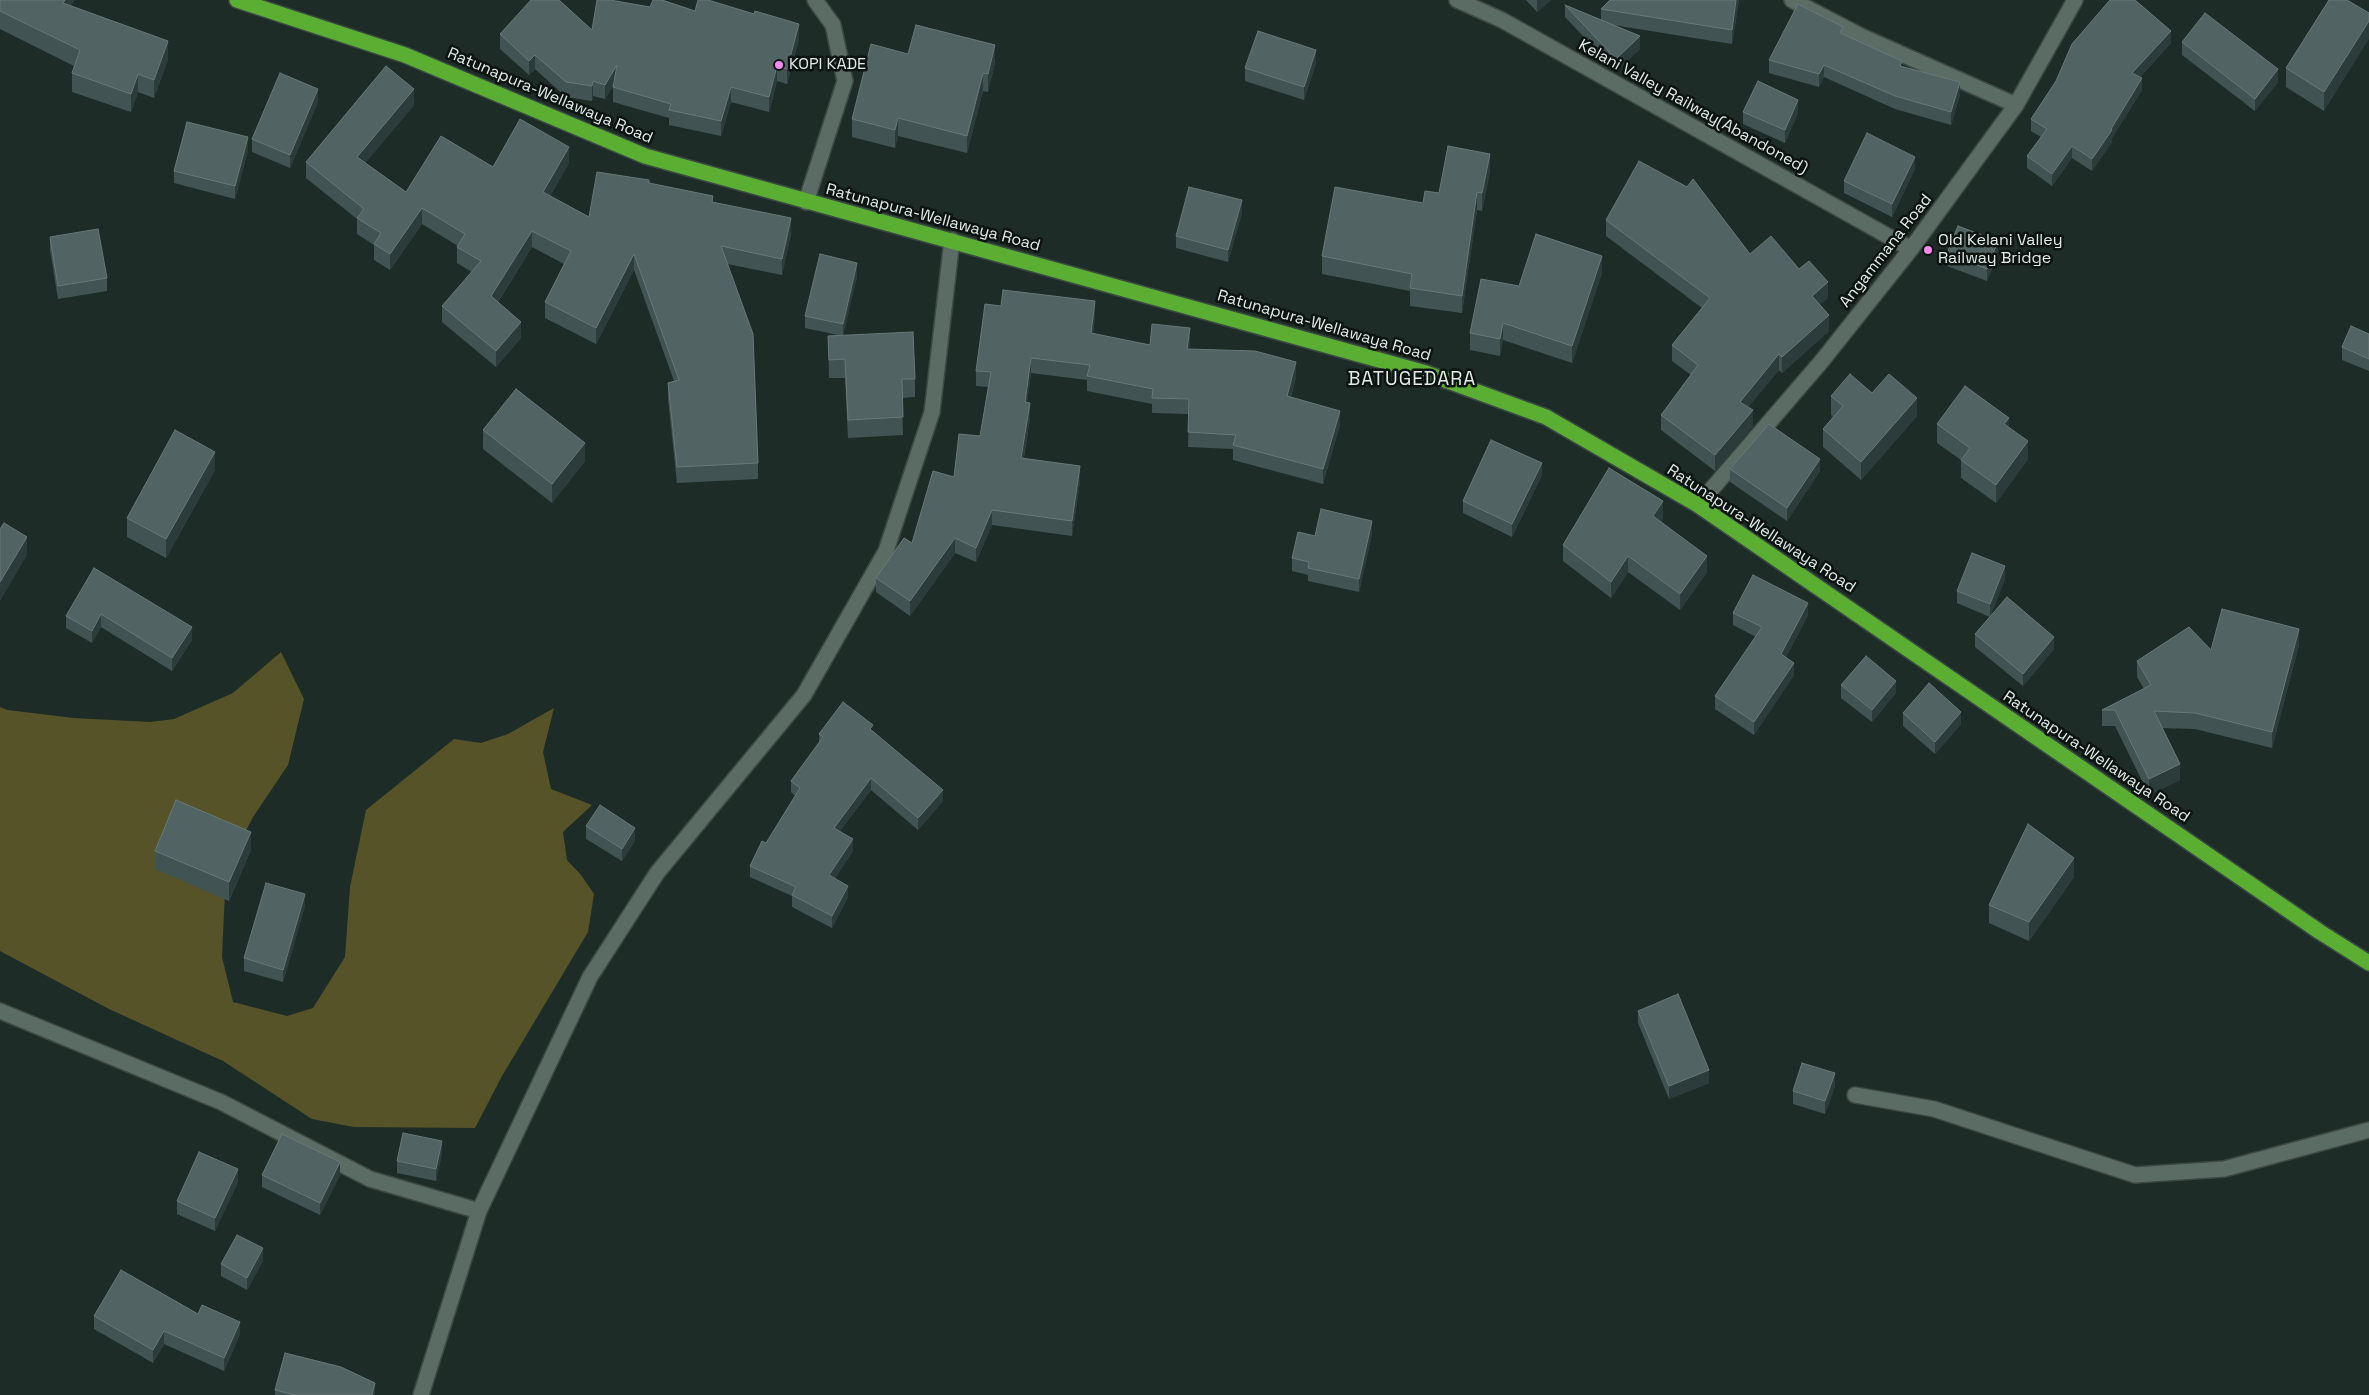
<!DOCTYPE html>
<style>
body{margin:0}
canvas{display:block;background:#1d2c26}
</style>
<canvas width="2369" height="1395"></canvas>
<script>
const ctx = document.querySelector('canvas').getContext('2d');
ctx.lineJoin = 'round';
function fillPath(path, color) {
  ctx.fillStyle = color;
  ctx.fill(path, 'evenodd');
}
function shape(rows) {
  const path = new Path2D();
  for (const r of rows) {
    path.moveTo(r[0], r[1]);
    for (let i = 2; i < r.length; i += 2) path.lineTo(r[i], r[i + 1]);
  }
  return path;
}
function trace(path, color, width, dash) {
  ctx.strokeStyle = color;
  ctx.lineWidth = width;
  ctx.lineCap = dash ? 'butt' : 'round';
  ctx.setLineDash(dash || []);
  ctx.stroke(path);
}
function write(font, color, halo, rows, align = 'center') {
  ctx.font = font + ' "Space Grotesk",sans-serif';
  ctx.lineWidth = 5;
  ctx.setLineDash([]);
  ctx.textBaseline = 'middle';
  ctx.strokeStyle = halo;
  ctx.fillStyle = color;
  for (const [text, x, y, turn = 0] of rows) {
    ctx.save();
    ctx.translate(x, y);
    ctx.rotate((+turn || 0) * Math.PI / 180);
    ctx.textAlign = isNaN(turn) ? turn : align;
    if (halo) ctx.strokeText(text, 0, 0);
    ctx.fillText(text, 0, 0);
    ctx.restore();
  }
}
fillPath(shape([
 [281,652,304,699,288,765,253,817,226,870,222,957,233,1002,287,1016,313,1008,345,957,350,887,366,810,454,739,481,743,508,734,554,708,543,752,551,789,592,805,563,832,567,860,581,875,594,894,588,932,502,1076,475,1128,354,1127,312,1119,223,1061,109,1009,0,951,0,707,7,710,74,718,150,722,174,719,233,693]
]), '#565329');
const lane = shape([
 [1792,0,1861,36,2016,105]
]);
const street = shape([
 [1457,0,1502,20,1911,249],
 [806,202,845,81,833,25,815,0],
 [1698,505,1821,362,1911,249,2016,105,2075,0],
 [0,1011,221,1102,370,1179,479,1211],
 [1855,1095,1934,1109,2135,1175,2224,1169,2369,1130],
 [421,1395,479,1211,590,977,657,873,804,695,886,551,932,412,952,240]
]);
const highway = shape([
 [237,0,405,55,645,156,1426,373,1546,417,1698,505,2320,932,2369,963]
]);
trace(lane, '#3b4843', 18);
trace(street, '#3b4843', 18);
trace(highway, '#3b4843', 18);
trace(lane, '#5b6c65', 15);
trace(street, '#5b6c65', 15);
trace(highway, '#5aae32', 15);
fillPath(shape([
 [0,0,74,0,71,6,168,59,154,98,138,92,131,112,72,92,72,73,74,66,0,29],
 [1526,0,1551,0,1537,12],
 [1739,0,1732,44,1613,25,1640,49,1616,71,1565,17,1565,5,1601,20,1601,9],
 [2329,0,2324,111,2286,87,2286,68],
 [650,7,695,11,799,39,787,84,777,81,769,112,731,102,721,136,669,125,669,118,613,102,613,86,605,99,593,96,592,101,566,97,535,69,529,75,500,49,500,34,592,30],
 [1843,35,1902,66,1960,95,1951,125,1895,109,1824,77,1819,87,1769,73,1769,60],
 [2182,42,2278,82,2255,111,2182,55],
 [2171,43,2140,77,2142,90,2112,138,2112,142,2092,171,2072,158,2052,186,2027,168,2027,156,2041,137,2031,131,2031,119],
 [908,54,995,63,988,92,983,91,967,153,898,136,895,148,852,137,852,119],
 [1316,63,1304,100,1245,81,1245,68],
 [318,102,290,168,252,152,252,139],
 [414,105,365,163,406,192,493,167,569,163,550,196,589,217,649,183,713,202,791,234,782,275,727,264,758,463,758,479,677,483,668,399,668,383,674,381,634,270,596,344,545,318,545,302,564,264,532,247,498,302,521,338,496,367,442,322,442,306,472,272,457,263,457,247,458,246,422,224,390,270,374,260,374,245,357,234,357,219,306,178,306,162],
 [1743,112,1798,113,1785,143,1743,124],
 [248,150,235,199,174,183,174,171],
 [1915,169,1892,217,1844,193,1844,181],
 [1490,171,1482,211,1477,210,1462,313,1410,306,1410,291,1322,274,1322,256,1423,203,1439,193],
 [1242,213,1228,262,1176,248,1176,236],
 [1606,220,1750,254,1799,269,1828,298,1820,304,1829,331,1782,373,1779,370,1748,407,1753,426,1715,471,1661,430,1661,415,1691,375,1672,361,1672,345,1702,308,1606,236],
 [50,237,107,278,107,291,58,299,50,250],
 [1947,253,1998,254,1987,281,1947,266],
 [1602,273,1572,363,1503,340,1500,356,1470,350,1470,333,1519,286],
 [857,276,843,335,915,379,915,397,902,398,903,435,848,438,845,378,829,378,828,336,838,335,805,328,805,316],
 [1095,316,1093,334,1150,345,1190,343,1189,349,1296,377,1291,397,1340,425,1323,484,1233,460,1233,449,1188,447,1189,414,1152,413,1152,404,1087,391,1087,380,1031,373,1027,402,1030,418,1024,458,1080,481,1072,536,992,525,976,562,955,553,910,616,876,592,876,578,912,543,980,436,988,387,976,386,976,371],
 [2369,334,2369,371,2342,360,2342,347],
 [1872,393,1917,416,1861,480,1823,447,1823,429,1833,417,1831,415,1831,396],
 [1937,424,2009,428,2028,459,1996,503,1961,478,1961,460,1937,443],
 [483,430,585,461,552,503,483,449],
 [1730,469,1820,471,1787,521,1730,482],
 [215,470,166,558,127,537,127,518],
 [1542,475,1512,537,1463,513,1463,501],
 [1663,518,1661,522,1707,572,1680,610,1628,572,1611,598,1563,561,1563,545],
 [1372,534,1359,592,1308,581,1308,575,1292,571,1292,558,1315,536],
 [94,568,192,640,172,671,101,627,92,643,66,628,66,616],
 [2005,579,1990,617,1957,603,1957,591],
 [1733,613,1808,615,1786,657,1794,675,1754,735,1715,709,1715,696,1756,637,1733,625],
 [1975,634,2054,649,2023,686,1975,647],
 [2299,645,2272,748,2195,729,2162,728,2180,780,2149,795,2115,726,2102,726,2102,710,2144,689,2137,677,2137,661,2211,650],
 [1841,685,1896,693,1872,722,1841,698],
 [1903,713,1961,724,1935,754,1903,726],
 [873,731,943,801,918,830,871,790,840,831,853,851,835,878,848,897,832,928,792,907,792,896,750,877,750,866,766,843,795,796,791,792,791,781,819,743,819,734],
 [586,826,635,841,622,861,586,839],
 [251,850,229,901,155,869,155,851],
 [2074,877,2029,941,1989,923,1989,905],
 [305,906,283,982,244,971,244,958],
 [1638,1011,1709,1083,1669,1099,1638,1023],
 [1835,1086,1825,1114,1793,1104,1793,1091],
 [442,1153,436,1181,397,1173,397,1161],
 [262,1175,340,1175,320,1215,262,1187],
 [238,1182,215,1231,177,1214,177,1201],
 [263,1261,247,1290,221,1276,221,1264],
 [198,1314,240,1334,224,1371,164,1344,153,1363,94,1329,94,1316],
 [275,1390,375,1395,275,1395]
]), '#415353');
fillPath(shape([
 [65,0,74,0,63,22,63,3],
 [1537,0,1551,0,1537,12],
 [1736,0,1739,0,1732,44,1732,30],
 [2369,21,2369,39,2324,111,2324,92],
 [799,24,799,39,787,84,787,69],
 [2171,31,2171,43,2132,85,2132,73],
 [1640,36,1640,49,1616,71,1616,59],
 [168,41,168,59,154,98,154,80],
 [995,45,995,63,988,92,988,74],
 [1316,50,1316,63,1304,100,1304,87],
 [535,55,535,69,529,75,529,61],
 [617,65,617,79,605,99,605,85],
 [1824,65,1824,77,1819,87,1819,74],
 [777,66,777,81,769,112,769,97],
 [2278,69,2278,82,2255,111,2255,99],
 [983,73,983,91,967,153,967,136],
 [138,74,138,92,131,112,131,94],
 [2142,78,2142,90,2112,138,2112,142,2092,171,2092,159],
 [593,81,593,96,592,101,592,86],
 [1960,82,1960,95,1951,125,1951,112],
 [731,87,731,102,721,136,721,121],
 [318,89,318,102,290,168,290,155],
 [414,89,414,105,357,173,357,157],
 [1798,100,1798,113,1785,143,1785,130],
 [898,118,898,136,895,148,895,130],
 [248,137,248,150,235,199,235,186],
 [2072,146,2072,158,2052,186,2052,174],
 [569,147,569,163,543,208,543,192],
 [1490,154,1490,171,1482,211,1482,193],
 [1915,157,1915,169,1892,217,1892,204],
 [1477,192,1477,210,1462,313,1462,296],
 [1242,200,1242,213,1228,262,1228,250],
 [422,208,422,224,390,270,390,254],
 [791,218,791,234,782,275,782,259],
 [532,231,532,247,491,312,491,296],
 [1998,241,1998,254,1987,281,1987,269],
 [634,254,634,270,596,344,596,328],
 [1602,256,1602,273,1572,363,1572,346],
 [857,263,857,276,843,336,843,324],
 [1828,282,1828,298,1812,311,1812,296],
 [1095,301,1095,316,1091,348,1091,333],
 [1829,315,1829,331,1782,373,1782,357],
 [521,322,521,338,496,367,496,351],
 [1503,323,1503,340,1500,356,1500,339],
 [1190,328,1190,343,1187,364,1187,349],
 [1779,354,1779,370,1740,417,1740,402],
 [1031,358,1031,373,1025,417,1025,402],
 [1296,362,1296,377,1287,411,1287,396],
 [1917,398,1917,416,1861,480,1861,462],
 [1030,403,1030,418,1021,473,1021,458],
 [1753,410,1753,426,1715,471,1715,455],
 [1340,411,1340,425,1323,484,1323,469],
 [2009,418,2009,436,2004,424],
 [2028,441,2028,459,1996,503,1996,485],
 [585,443,585,461,552,503,552,484],
 [215,452,215,470,166,558,166,539],
 [1820,459,1820,471,1787,521,1787,508],
 [1542,463,1542,475,1512,537,1512,524],
 [1080,466,1080,481,1072,536,1072,521],
 [1663,501,1663,518,1653,533,1653,516],
 [992,510,992,525,976,562,976,548],
 [1372,521,1372,534,1359,592,1359,579],
 [27,537,27,555,0,601,0,582],
 [955,538,955,553,910,616,910,601],
 [1628,556,1628,572,1611,598,1611,582],
 [1707,556,1707,572,1680,610,1680,594],
 [2005,566,2005,579,1990,617,1990,604],
 [1808,603,1808,615,1781,666,1781,654],
 [101,614,101,627,92,643,92,631],
 [192,627,192,640,172,671,172,658],
 [2299,629,2299,645,2272,748,2272,732],
 [2054,637,2054,649,2023,686,2023,674],
 [1794,663,1794,675,1754,735,1754,722],
 [1896,681,1896,693,1872,722,1872,710],
 [1961,712,1961,724,1935,754,1935,742],
 [2180,764,2180,780,2149,795,2149,779],
 [871,778,871,790,834,839,834,828],
 [943,790,943,801,918,830,918,818],
 [635,828,635,841,622,861,622,849],
 [251,832,251,850,229,901,229,882],
 [853,839,853,851,829,887,829,875],
 [2074,858,2074,877,2029,941,2029,922],
 [848,886,848,897,832,928,832,916],
 [305,894,305,906,283,982,283,970],
 [1709,1070,1709,1083,1669,1099,1669,1086],
 [1835,1073,1835,1086,1825,1114,1825,1101],
 [442,1141,442,1153,436,1181,436,1169],
 [340,1162,340,1175,320,1215,320,1203],
 [238,1169,238,1182,215,1231,215,1218],
 [263,1248,263,1261,247,1290,247,1278],
 [240,1322,240,1334,224,1371,224,1358],
 [164,1331,164,1344,153,1363,153,1350],
 [375,1383,375,1395,372,1395]
]), '#2b3c3a');
const building = shape([
 [0,0,65,0,63,3,168,41,154,80,138,74,131,94,72,73,80,50,0,11,0,0],
 [531,0,559,0,592,30,597,0,610,0,650,7,653,0,662,0,695,11,698,0,708,0,754,14,755,11,799,24,787,69,777,66,769,97,731,87,721,121,669,110,671,104,613,87,617,65,605,85,593,81,592,86,566,82,535,55,529,61,500,34,531,0],
 [1610,0,1736,0,1732,30,1601,9,1610,0],
 [2110,0,2135,0,2171,31,2132,73,2142,78,2111,129,2112,130,2092,159,2072,146,2052,174,2027,156,2047,129,2031,119,2056,81,2072,44,2110,0],
 [2329,0,2347,0,2369,13,2369,21,2324,92,2286,68,2329,0],
 [1798,4,1843,27,1840,33,1902,61,1900,66,1960,82,1951,112,1895,96,1824,65,1819,74,1769,60,1798,4],
 [1565,5,1640,36,1616,59,1565,5],
 [2205,13,2278,69,2255,99,2182,42,2205,13],
 [916,25,995,45,988,74,983,73,967,136,898,118,895,130,852,119,871,44,908,54,916,25],
 [1258,31,1316,50,1304,87,1245,68,1258,31],
 [386,66,414,89,357,157,406,192,441,136,493,167,520,119,569,147,543,192,589,217,597,172,649,180,649,183,713,196,712,202,791,218,782,259,721,246,753,334,758,463,677,467,668,383,679,380,634,254,596,328,545,302,571,251,532,231,491,296,521,322,496,351,442,306,481,261,457,247,465,234,422,208,390,254,374,244,381,233,357,218,364,209,306,162,386,66],
 [280,73,318,89,290,155,252,139,280,73],
 [1758,81,1798,100,1785,130,1743,112,1758,81],
 [187,122,248,137,235,186,174,171,187,122],
 [1867,133,1915,157,1892,204,1844,181,1867,133],
 [1448,146,1490,154,1482,193,1477,192,1462,296,1410,288,1412,274,1322,256,1335,187,1423,203,1425,191,1439,193,1448,146],
 [1639,161,1687,187,1693,179,1750,254,1771,236,1799,269,1809,261,1828,282,1812,296,1829,315,1782,357,1779,354,1740,402,1753,410,1715,455,1661,415,1698,365,1672,345,1710,298,1606,220,1639,161],
 [1189,187,1242,200,1228,250,1176,236,1189,187],
 [1958,226,1998,241,1987,269,1947,253,1958,226],
 [98,229,107,278,58,286,50,237,98,229],
 [1536,234,1602,256,1572,346,1503,323,1500,339,1470,333,1481,279,1519,286,1536,234],
 [820,254,857,263,843,324,805,316,820,254],
 [1003,290,1095,301,1091,333,1150,345,1152,324,1190,328,1187,349,1255,351,1296,362,1287,396,1340,411,1323,469,1233,445,1236,435,1188,432,1189,399,1152,398,1153,389,1087,376,1090,365,1031,358,1025,402,1030,403,1021,458,1080,466,1072,521,992,510,976,548,955,538,910,601,876,578,904,538,912,543,933,471,954,477,959,434,980,436,991,372,976,371,985,304,1001,306,1003,290],
 [2351,326,2369,334,2369,359,2342,347,2351,326],
 [913,332,915,379,902,379,903,417,848,420,845,359,829,360,828,336,913,332],
 [1850,374,1872,393,1889,374,1917,398,1861,462,1823,429,1843,406,1831,396,1850,374],
 [1965,386,2009,418,2004,424,2028,441,1996,485,1961,460,1970,448,1937,424,1965,386],
 [516,389,585,443,552,484,483,430,516,389],
 [1769,424,1820,459,1787,508,1730,469,1769,424],
 [175,430,215,452,166,539,127,518,175,430],
 [1491,440,1542,463,1512,524,1463,501,1491,440],
 [1609,468,1663,501,1653,516,1707,556,1680,594,1628,556,1611,582,1563,545,1609,468],
 [1321,509,1372,521,1359,579,1308,568,1309,562,1292,558,1298,532,1315,536,1321,509],
 [4,523,27,537,0,582,0,529,4,523],
 [1972,553,2005,566,1990,604,1957,591,1972,553],
 [94,568,192,627,172,658,101,614,92,631,66,616,94,568],
 [1753,575,1808,603,1781,654,1794,663,1754,722,1715,696,1762,627,1733,613,1753,575],
 [2007,597,2054,637,2023,674,1975,634,2007,597],
 [2222,609,2299,629,2272,732,2195,713,2154,711,2180,764,2149,779,2115,710,2102,710,2151,685,2137,661,2189,627,2211,650,2222,609],
 [1866,656,1896,681,1872,710,1841,685,1866,656],
 [1929,683,1961,712,1935,742,1903,713,1929,683],
 [843,702,873,725,870,729,943,790,918,818,871,778,834,828,853,839,829,875,848,886,832,916,792,895,796,887,750,866,762,841,766,843,800,788,791,781,823,737,819,734,843,702],
 [176,800,251,832,229,882,155,851,176,800],
 [600,805,635,828,622,849,586,826,600,805],
 [2028,824,2074,858,2029,922,1989,905,2028,824],
 [266,883,305,894,283,970,244,958,266,883],
 [1678,994,1709,1070,1669,1086,1638,1011,1678,994],
 [1802,1063,1835,1073,1825,1101,1793,1091,1802,1063],
 [403,1133,442,1141,436,1169,397,1161,403,1133],
 [282,1134,340,1162,320,1203,262,1175,282,1134],
 [199,1152,238,1169,215,1218,177,1201,199,1152],
 [237,1235,263,1248,247,1278,221,1264,237,1235],
 [121,1270,198,1314,202,1305,240,1322,224,1358,164,1331,153,1350,94,1316,121,1270],
 [285,1353,341,1367,375,1383,372,1395,295,1395,275,1390,285,1353]
]);
fillPath(building, '#526363');
trace(building, '#697878', 1);
for (const [x, y, r, color] of [
 [779,65,5,"#f489f0"],
 [1928,250,5,"#f489f0"]
]) {
  const dot = new Path2D();
  dot.arc(x, y, r, 0, 2 * Math.PI);
  ctx.fillStyle = color;
  ctx.fill(dot);
  trace(dot, '#0c1310', 2);
}
write('16px', '#e2ece8', '#0c1310', [
 ["KOPI KADE",789,65],
 ["Old Kelani Valley",1938,241],
 ["Railway Bridge",1938,259]
], 'left');
write('16px', '#e2ece8', '#0c1310', [
 ["Ratunapura-Wellawaya Road",550,96,23],
 ["Kelani Valley Railway(Abandoned)",1693,107,29],
 ["Ratunapura-Wellawaya Road",933,218,15],
 ["Angammana Road",1886,251,-52],
 ["Ratunapura-Wellawaya Road",1324,326,16],
 ["Ratunapura-Wellawaya Road",1761,529,33],
 ["Ratunapura-Wellawaya Road",2096,757,34]
]);
ctx.letterSpacing = '1px';
write('19px', '#e2ece8', '#0c1310', [
 ["BATUGEDARA",1412,380]
]);
ctx.letterSpacing = '0px';
</script>
